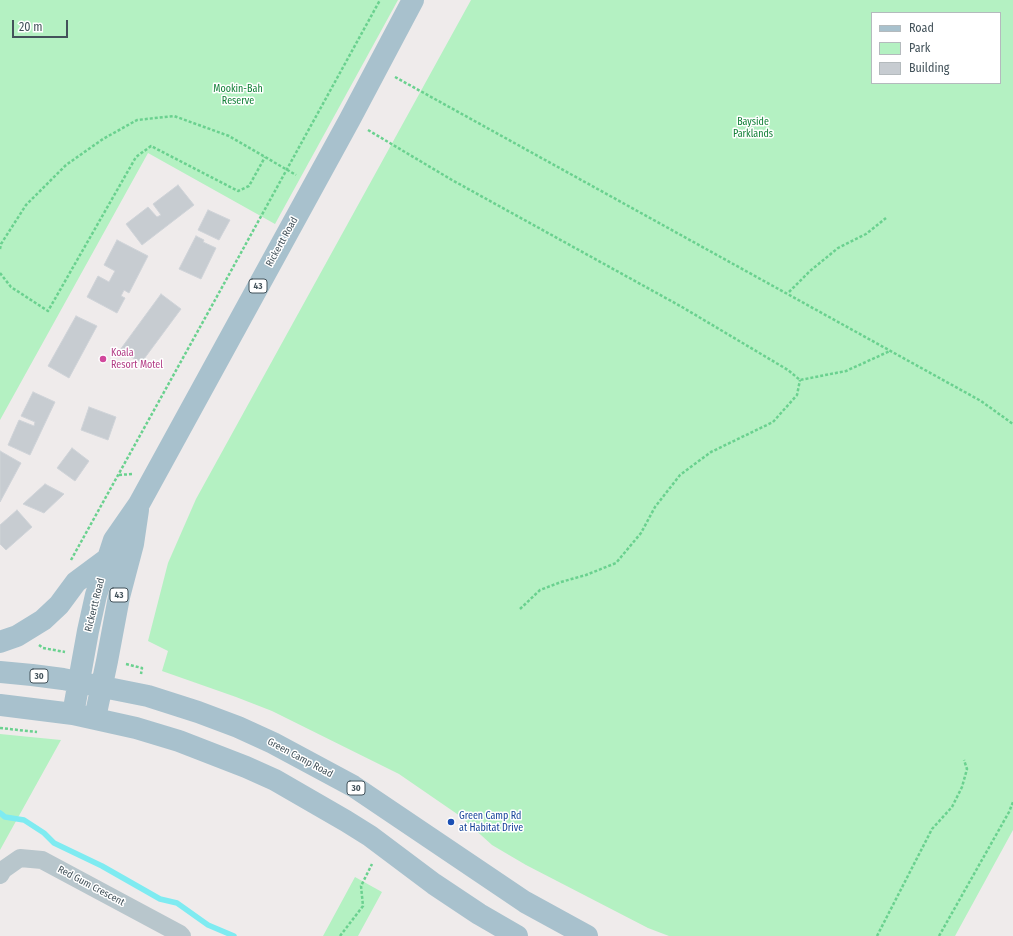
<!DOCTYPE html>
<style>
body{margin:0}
#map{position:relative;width:1013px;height:936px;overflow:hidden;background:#efebeb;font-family:"Fira Sans Condensed",sans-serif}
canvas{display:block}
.legend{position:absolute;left:871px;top:12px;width:130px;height:72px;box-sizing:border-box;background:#fff;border:1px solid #b4babd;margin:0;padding:5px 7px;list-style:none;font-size:12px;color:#43525a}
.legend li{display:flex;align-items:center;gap:8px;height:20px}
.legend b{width:20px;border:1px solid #b4babd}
.scale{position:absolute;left:12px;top:20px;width:56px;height:18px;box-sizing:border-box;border:2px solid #43525a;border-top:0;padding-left:5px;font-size:12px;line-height:14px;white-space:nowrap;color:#43525a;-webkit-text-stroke:3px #fff;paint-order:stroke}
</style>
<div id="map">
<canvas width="1013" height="936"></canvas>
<ul class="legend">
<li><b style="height:5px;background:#a8c1cd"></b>Road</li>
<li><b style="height:11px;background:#b4f1c2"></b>Park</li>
<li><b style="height:11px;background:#c7ccd1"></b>Building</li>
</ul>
<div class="scale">20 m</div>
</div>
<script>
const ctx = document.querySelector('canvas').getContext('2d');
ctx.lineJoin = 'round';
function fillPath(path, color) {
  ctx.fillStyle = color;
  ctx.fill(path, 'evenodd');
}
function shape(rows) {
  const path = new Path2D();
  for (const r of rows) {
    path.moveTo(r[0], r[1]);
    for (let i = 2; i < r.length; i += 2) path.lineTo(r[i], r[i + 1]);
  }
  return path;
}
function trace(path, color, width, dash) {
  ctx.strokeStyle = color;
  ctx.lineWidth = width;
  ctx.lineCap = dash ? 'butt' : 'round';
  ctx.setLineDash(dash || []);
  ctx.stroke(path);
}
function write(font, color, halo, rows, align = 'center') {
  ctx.font = font + ' "Fira Sans Condensed",sans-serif';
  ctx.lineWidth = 3;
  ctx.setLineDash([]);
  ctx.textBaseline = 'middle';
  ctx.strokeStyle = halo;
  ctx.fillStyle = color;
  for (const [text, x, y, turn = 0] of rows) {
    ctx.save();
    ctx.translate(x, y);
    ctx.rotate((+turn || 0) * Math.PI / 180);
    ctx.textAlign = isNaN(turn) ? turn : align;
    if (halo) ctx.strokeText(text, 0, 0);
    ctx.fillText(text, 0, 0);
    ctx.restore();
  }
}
fillPath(shape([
 [0,0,398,0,275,224,148,153,0,420],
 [471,0,1013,0,1013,830,955,936,669,936,648,928,526,865,492,845,460,816,399,774,272,711,236,697,162,671,168,651,148,641,168,563,196,499],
 [872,13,1000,13,1000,83,872,83],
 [0,734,61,740,0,850],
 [355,877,382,892,358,936,323,936]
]), '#b4f1c2');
trace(shape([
 [0,813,5,817,24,820,44,833,54,843,102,866,160,899,177,903,208,925,234,936]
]), '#7eebf1', 5.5);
const building = shape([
 [178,185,194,205,142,245,126,224,148,207,157,217,161,215,153,204,178,185],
 [208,210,230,220,219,240,198,230,208,210],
 [196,236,204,240,203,242,216,248,201,279,179,269,196,236],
 [117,240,148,256,129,293,124,290,121,296,125,298,117,313,87,297,98,276,109,282,115,271,104,265,117,240],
 [161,294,181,309,141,363,120,350,161,294],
 [76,316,97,326,69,378,48,366,76,316],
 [33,392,55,402,30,455,8,445,19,420,34,426,35,422,21,416,33,392],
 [89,407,116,417,108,440,81,430,89,407],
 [72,448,89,461,75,481,57,468,72,448],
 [0,451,21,463,0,502,0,451],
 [45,484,64,494,44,513,23,504,45,484],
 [17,510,32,527,6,550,0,544,0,525,17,510]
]);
fillPath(building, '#c7ccd1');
trace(building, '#cfd3d8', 1);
trace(shape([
 [395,77,981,401,1013,424],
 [368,130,452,180,682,307,788,370,800,380,846,371,890,351],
 [0,249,1,244,26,205,66,165,103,139,137,120,174,116,229,136,296,175],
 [0,273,11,287,48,311,136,157,151,146,238,191,249,186,265,157],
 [789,292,810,271,838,248,866,234,886,218],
 [119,475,132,474],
 [71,560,215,300,380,0],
 [520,609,540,590,561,582,586,575,616,563,641,533,655,507,680,475,711,452,773,422,797,395,800,380],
 [39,645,43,648,65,652],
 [126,664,142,668,141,674],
 [0,728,37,732],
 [340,936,363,906,361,886,372,864],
 [877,936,932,829,952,807,962,787,967,769,964,760],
 [939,936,1009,812,1013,802]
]), '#6ad18f', 2.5, [3, 2]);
trace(shape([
 [0,875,3,870,20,858,42,860,180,934,182,936]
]), '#b8c6cc', 18);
trace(shape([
 [0,642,17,636,43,620,59,605,76,582,107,559],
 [0,672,32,675,63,679,148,696,198,712,238,727,273,743,353,786,525,902,587,936],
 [0,705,73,714,136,728,179,741,246,767,275,780,346,821,370,836,434,884,479,914,517,936],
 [73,714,88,631,96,595,114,540,139,504,350,119,413,0],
 [95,718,107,661,119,597,133,544,138,510]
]), '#a8c1cd', 22);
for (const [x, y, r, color] of [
 [103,359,4,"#d1479c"],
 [451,822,4,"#1a4fb4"]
]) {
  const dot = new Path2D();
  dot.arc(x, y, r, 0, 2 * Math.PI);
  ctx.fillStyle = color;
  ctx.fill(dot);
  trace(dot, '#fff', 1.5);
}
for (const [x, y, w] of [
 [258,286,18],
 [119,595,18],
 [39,676,18],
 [356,788,18]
]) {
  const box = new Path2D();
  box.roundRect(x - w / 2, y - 7, w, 14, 3);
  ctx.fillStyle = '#fff';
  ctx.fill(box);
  trace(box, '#43525a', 1);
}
write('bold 9px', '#43525a', null, [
 ["43",258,286],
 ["43",119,595],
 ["30",39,676],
 ["30",356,788]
]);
write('10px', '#107f36', '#fff', [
 ["Mookin-Bah",238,89],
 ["Reserve",238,101],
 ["Bayside",753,122],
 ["Parklands",753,134]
]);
write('10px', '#43525a', '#fff', [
 ["Rickertt Road",282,242,-61],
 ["Rickertt Road",95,605,-76],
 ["Green Camp Road",300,758,28],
 ["Red Gum Crescent",91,886,28]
]);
write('10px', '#b23c85', '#fff', [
 ["Koala",111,353],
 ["Resort Motel",111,365]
], 'left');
write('10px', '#164399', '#fff', [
 ["Green Camp Rd",459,816],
 ["at Habitat Drive",459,828]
], 'left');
</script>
